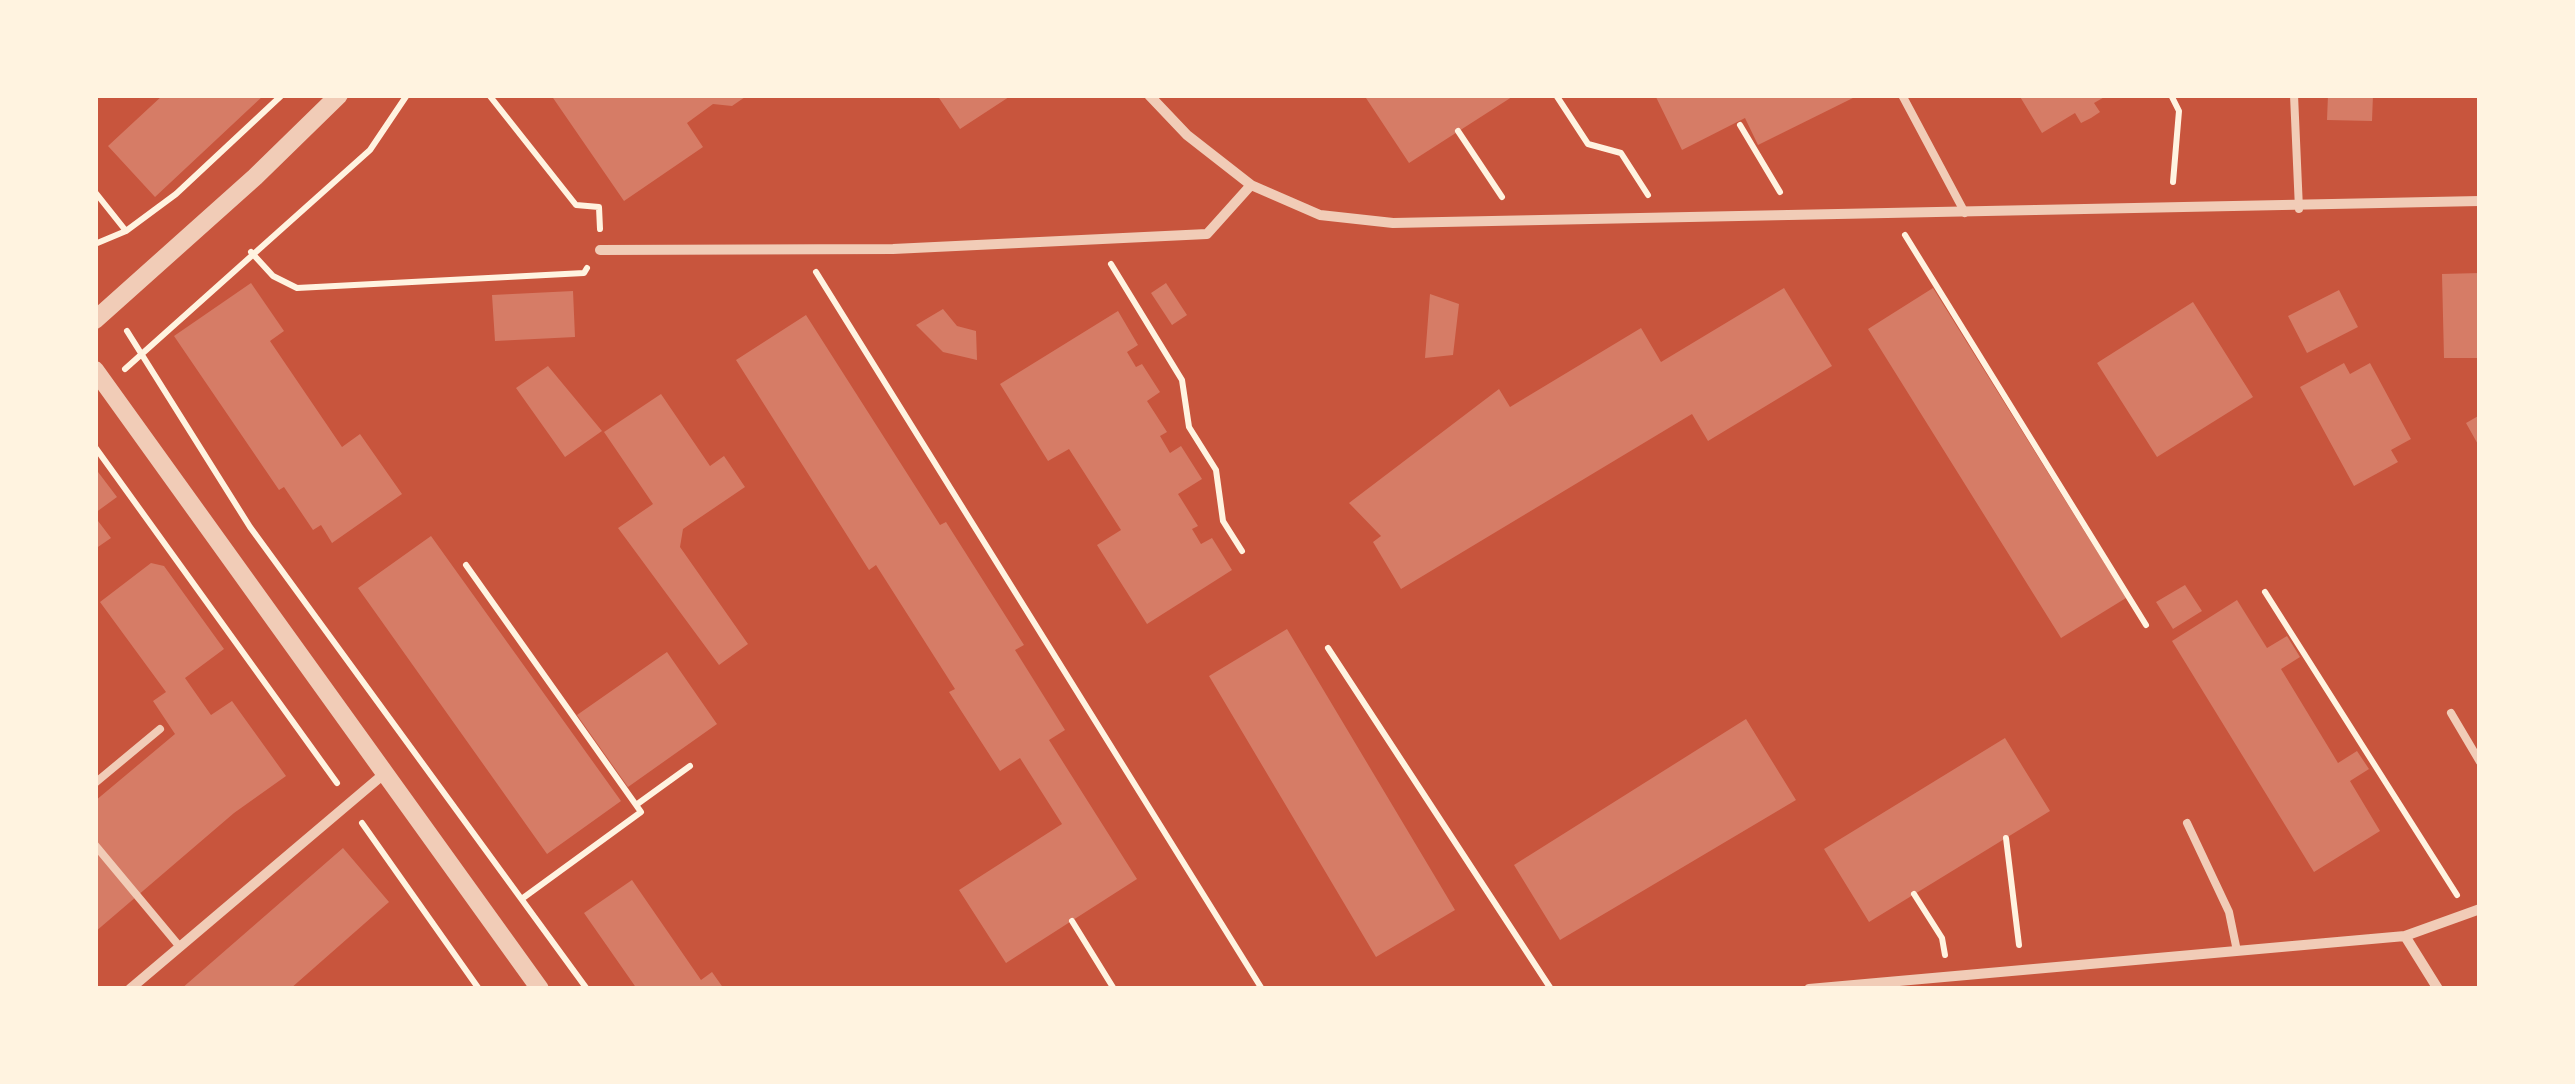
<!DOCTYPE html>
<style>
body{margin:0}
#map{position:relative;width:2575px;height:1084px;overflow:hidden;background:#c8553d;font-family:"Space Grotesk",sans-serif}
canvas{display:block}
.frame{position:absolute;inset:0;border:98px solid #fff3e0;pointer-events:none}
</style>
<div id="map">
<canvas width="2575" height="1084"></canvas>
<div class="frame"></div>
</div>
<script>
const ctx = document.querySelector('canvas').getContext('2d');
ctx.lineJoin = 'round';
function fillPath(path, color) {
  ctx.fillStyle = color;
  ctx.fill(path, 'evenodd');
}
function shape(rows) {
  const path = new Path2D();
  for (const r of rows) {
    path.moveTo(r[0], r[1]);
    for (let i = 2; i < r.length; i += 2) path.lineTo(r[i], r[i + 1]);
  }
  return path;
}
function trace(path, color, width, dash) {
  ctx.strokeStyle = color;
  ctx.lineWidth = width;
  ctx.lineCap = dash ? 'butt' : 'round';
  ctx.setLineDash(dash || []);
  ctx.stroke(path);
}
fillPath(shape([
 [163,95,264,95,155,197,108,146],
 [551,95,748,95,732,106,713,104,687,123,703,147,624,201],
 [937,95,1012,95,960,129],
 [1370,95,1515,95,1409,163,1366,98],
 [1655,95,1859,95,1758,145,1745,118,1682,150],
 [2019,95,2108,95,2094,103,2100,112,2091,118,2081,123,2075,113,2042,133],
 [2328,95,2373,95,2372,121,2327,120],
 [2480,273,2480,358,2444,358,2442,274],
 [251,283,284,331,270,341,342,447,360,434,402,494,332,543,321,525,313,530,284,487,279,490,174,336],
 [1166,283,1187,315,1172,325,1151,293],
 [1784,288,1832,366,1708,441,1692,414,1401,589,1373,542,1381,536,1349,503,1499,389,1510,407,1641,328,1661,362],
 [1933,288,2126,598,2061,638,1868,329],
 [2339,290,2358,327,2307,353,2288,316],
 [573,291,575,337,495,341,492,295],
 [1430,294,1459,304,1453,355,1425,358],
 [2193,302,2253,397,2157,457,2097,363],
 [943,309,957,326,976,331,977,360,943,352,916,325],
 [1118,311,1138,345,1127,352,1136,367,1142,364,1160,392,1147,401,1167,432,1160,436,1170,453,1181,446,1202,479,1178,494,1198,526,1192,529,1201,544,1212,538,1232,570,1147,624,1097,545,1121,530,1069,449,1048,461,1000,384],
 [806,315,940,525,946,522,1024,645,1015,650,1065,730,1049,740,1137,879,1006,963,959,890,1062,824,1020,758,1000,771,949,692,955,689,876,565,869,570,736,360],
 [2344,363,2350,374,2370,363,2411,439,2391,450,2398,462,2354,486,2300,387],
 [548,366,602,431,565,457,516,388],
 [661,394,710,466,724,456,745,487,683,529,680,547,748,644,719,665,618,528,653,504,604,432],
 [2480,415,2480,448,2466,423],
 [95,468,117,497,95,513],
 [95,517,111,538,95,549],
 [431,536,621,801,547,854,358,588],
 [151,563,164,566,224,649,185,678,211,715,232,701,286,776,234,813,95,932,95,801,175,734,153,701,166,692,100,602],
 [2185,585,2202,611,2173,629,2156,602],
 [2237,600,2267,648,2287,636,2300,657,2281,669,2338,763,2357,751,2369,769,2350,781,2380,831,2314,872,2172,641],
 [1287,629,1455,910,1376,957,1209,676],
 [667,652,717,724,628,787,577,715],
 [1746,719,1796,800,1560,940,1514,865],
 [2005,738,2050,811,1869,922,1824,849],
 [343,848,389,902,290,989,181,989],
 [632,880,701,980,712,972,724,989,637,989,584,913]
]), '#d67c66');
trace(shape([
 [489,95,576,205,599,207,600,229],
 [1556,95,1588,144,1621,153,1648,195],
 [2171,95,2179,111,2173,182],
 [1740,125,1780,192],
 [1458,131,1502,197],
 [95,192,126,231],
 [1905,235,2146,625],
 [95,244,126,231,176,194,282,95],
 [251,252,273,276,297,288,584,273,587,268],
 [1111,264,1182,380,1189,427,1216,470,1223,521,1242,551],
 [816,272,1262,989],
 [127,331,250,527,587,989],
 [125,369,370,150,407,95],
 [95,447,337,783],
 [466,565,641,812,523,898],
 [2265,592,2457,895],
 [1328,648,1551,989],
 [636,805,690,766],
 [362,823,479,989],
 [2006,838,2019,945],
 [1914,894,1942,938,1945,955],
 [1072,921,1114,989]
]), '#fff3e0', 6);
trace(shape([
 [1902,95,1965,213],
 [2294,95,2299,209],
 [2451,713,2480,762],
 [95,783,160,729],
 [2187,823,2229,912,2237,951],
 [95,845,180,947]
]), '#f1ccb7', 8);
trace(shape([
 [1149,95,1187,135,1251,185,1320,215,1393,223,2480,201],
 [600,250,893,249,1207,234,1251,185],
 [2405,936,2438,989],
 [130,989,385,773],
 [1809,989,2405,936,2480,909]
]), '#f1ccb7', 10);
trace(shape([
 [95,320,255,177,339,95],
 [95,370,540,989]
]), '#f1ccb7', 18);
</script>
